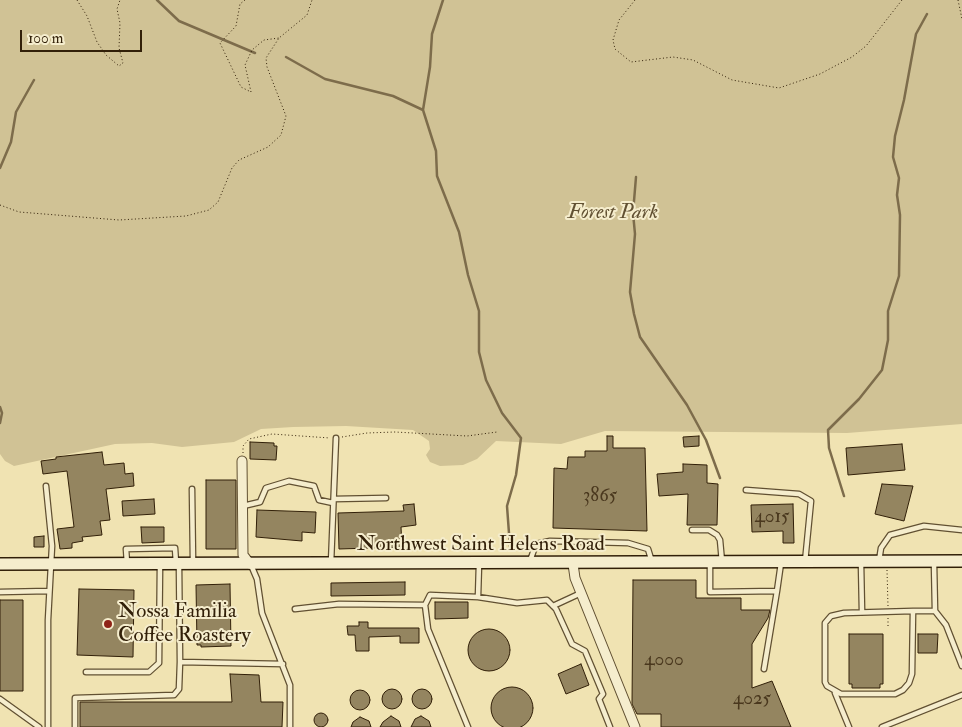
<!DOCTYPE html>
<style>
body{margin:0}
#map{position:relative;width:962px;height:727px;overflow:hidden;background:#f0e3b2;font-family:"IM FELL Double Pica",serif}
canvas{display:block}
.scale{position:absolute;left:20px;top:30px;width:122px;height:22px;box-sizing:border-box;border:2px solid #311f08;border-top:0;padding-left:6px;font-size:15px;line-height:18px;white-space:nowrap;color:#311f08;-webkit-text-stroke:4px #f5edcd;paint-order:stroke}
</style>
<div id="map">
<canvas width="962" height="727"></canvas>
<div class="scale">100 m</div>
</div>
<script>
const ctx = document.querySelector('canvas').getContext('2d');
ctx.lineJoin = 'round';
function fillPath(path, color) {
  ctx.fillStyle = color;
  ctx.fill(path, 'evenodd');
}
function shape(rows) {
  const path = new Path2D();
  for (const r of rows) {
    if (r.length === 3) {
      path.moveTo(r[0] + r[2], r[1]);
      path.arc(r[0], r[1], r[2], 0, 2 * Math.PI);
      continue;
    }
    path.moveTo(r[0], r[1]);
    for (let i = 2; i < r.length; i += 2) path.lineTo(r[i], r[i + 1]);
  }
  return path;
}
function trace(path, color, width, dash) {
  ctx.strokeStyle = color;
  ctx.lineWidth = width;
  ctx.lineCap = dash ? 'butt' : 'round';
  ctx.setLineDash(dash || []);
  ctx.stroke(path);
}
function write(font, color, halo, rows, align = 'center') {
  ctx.font = font + ' "IM FELL Double Pica",serif';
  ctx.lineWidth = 4;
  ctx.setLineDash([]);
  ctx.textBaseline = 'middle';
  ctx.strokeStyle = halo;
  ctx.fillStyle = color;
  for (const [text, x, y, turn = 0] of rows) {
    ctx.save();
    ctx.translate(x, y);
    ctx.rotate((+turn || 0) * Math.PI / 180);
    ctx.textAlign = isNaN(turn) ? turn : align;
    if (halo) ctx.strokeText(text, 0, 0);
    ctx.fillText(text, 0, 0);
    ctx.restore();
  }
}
fillPath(shape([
 [0,0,962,0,962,424,847,433,605,431,561,444,496,441,477,459,463,465,440,466,430,462,426,455,430,449,429,441,413,430,346,426,293,427,261,429,234,442,182,447,152,443,115,444,14,466,5,461,0,454]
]), '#d0c295');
trace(shape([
 [157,0,179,21,255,53],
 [443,0,432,34,430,67,423,110,436,151,437,176,459,232,468,275,479,311,479,352,486,380,502,413,521,438,516,475,507,506,510,547],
 [286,57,325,79,393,96,423,110],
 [0,168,11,142,16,112,34,80],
 [636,177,633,213,635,234,630,292,634,314,640,337,687,405,706,440,720,478],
 [0,407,2,413,0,423],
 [844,496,829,448,828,430,859,399,882,370,888,340,888,311,899,276,900,215,897,195,899,178,893,157,895,136,904,100,916,34,927,14]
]), '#7d6c4b', 2.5);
const building = shape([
 [607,436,613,436,613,448,645,448,647,531,553,528,554,468,567,469,568,457,585,457,585,451,607,451,607,436],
 [699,436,699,446,684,447,683,437,699,436],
 [250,442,274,443,274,446,277,446,276,460,250,459,250,442],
 [902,444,905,470,848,475,846,448,902,444],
 [102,452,104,465,124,463,125,474,133,473,134,486,106,489,110,520,100,521,102,535,82,537,83,541,72,543,72,548,60,549,57,529,74,527,67,471,43,474,41,461,56,459,56,457,102,452],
 [683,464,707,465,707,483,718,484,717,525,687,525,688,494,659,496,657,474,683,472,683,464],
 [206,480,236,480,236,549,206,549,206,480],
 [882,484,913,486,904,521,875,514,882,484],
 [154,499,155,514,123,516,122,501,154,499],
 [414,504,416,525,401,527,402,547,339,549,338,513,404,511,403,505,414,504],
 [793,504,794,543,783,543,783,531,752,532,751,505,793,504],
 [257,510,316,512,315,533,302,532,302,541,256,537,257,510],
 [141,527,164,527,164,542,142,543,141,527],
 [44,536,44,547,34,547,34,537,44,536],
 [633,580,696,580,696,598,741,598,741,610,770,610,768,618,752,644,752,688,772,681,791,727,661,727,661,714,637,714,632,704,633,580],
 [405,582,405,595,331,596,331,583,405,582],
 [230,584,231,646,201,647,201,645,197,645,196,585,230,584],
 [79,589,134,590,133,657,77,655,79,589],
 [0,600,23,600,23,691,0,691,0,600],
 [435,602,468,602,468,618,435,619,435,602],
 [359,622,368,622,368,628,419,628,419,643,400,643,400,636,369,637,369,651,356,651,355,635,348,635,347,626,359,626,359,622],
 [489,650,21],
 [849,634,883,634,883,684,880,684,880,688,852,688,852,684,849,684,849,634],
 [918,634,938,634,937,653,918,653,918,634],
 [581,664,589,685,566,694,558,674,581,664],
 [230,674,259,675,261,702,283,702,282,727,80,727,80,702,232,702,230,674],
 [512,708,21],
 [392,699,10],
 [422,699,10],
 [360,700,10],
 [321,720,7],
 [391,716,399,721,401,727,380,727,383,722,391,716],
 [421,716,429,721,431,727,411,727,415,719,421,716],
 [360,717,369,721,371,727,351,727,353,722,360,717]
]);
fillPath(building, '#948560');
trace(building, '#311f08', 1);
const lane = shape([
 [46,486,52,546,48,620,48,727],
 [192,489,193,562],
 [746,490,799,494,811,501,805,562],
 [334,499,386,498],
 [243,506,260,502,266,488,289,481,314,486,319,500,333,503],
 [692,530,709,530,717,535,720,540,722,562],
 [530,561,536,544,550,541,628,543,648,549,652,562],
 [879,561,881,548,890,535,924,526,962,530],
 [127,563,126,549,175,548,176,563],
 [331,563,336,438],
 [710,563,710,592,777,591,781,563],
 [861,563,862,612],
 [934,563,935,611,946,625,962,666],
 [179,564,180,662,283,664],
 [251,565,257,579,262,613,290,685,290,727],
 [0,592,49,591],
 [478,597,479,564],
 [425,605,428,629,468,727],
 [553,606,581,593],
 [295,609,339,604,425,605,430,595,478,597,517,603,547,600,556,609,572,644,585,651,603,694,599,699,610,727],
 [913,611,912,674,909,683,903,690,895,694,841,694,827,686,825,682,825,623,831,616,844,613,913,611,935,611],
 [764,669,777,591],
 [86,672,149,672,159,663,160,564],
 [835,693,849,727],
 [0,699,39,727],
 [75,727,75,698,174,695,179,689,180,662],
 [882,727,962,695]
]);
const street = shape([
 [242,461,243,555,250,564],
 [573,564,575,578,635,727]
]);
const secondary = shape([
 [0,564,962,561]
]);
trace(lane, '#615032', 7);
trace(street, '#615032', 11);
trace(secondary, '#311f08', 14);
trace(shape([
 [77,0,87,16,97,42,106,55,119,66,123,63,119,48,120,23,117,9,120,0],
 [245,0,240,4,236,26,220,43,241,87,251,92,245,65,252,50,264,40,279,38],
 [635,0,619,20,613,40,615,49,631,62,673,57,693,60,732,80,779,88,820,74,852,57,866,46,902,0],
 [958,0,962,19],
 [0,205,19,212,119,220,186,216,209,210,218,202,232,168,239,160,268,147,281,135,286,116,267,67,266,58,279,38,307,15,312,0],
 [342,437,367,433,395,432,467,436,497,432],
 [243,453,243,446,249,439,272,434,330,438],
 [887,570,888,606],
 [888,618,888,628]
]), '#311f08', 1, [1, 2.5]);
trace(lane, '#f5edcd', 4.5);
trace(street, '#f5edcd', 9);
trace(secondary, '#f5edcd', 11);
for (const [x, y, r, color] of [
 [108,624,5,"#8f2418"]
]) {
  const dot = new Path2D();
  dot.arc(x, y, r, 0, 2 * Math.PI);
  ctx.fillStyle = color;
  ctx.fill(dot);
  trace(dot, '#f5edcd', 2);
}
write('19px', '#4a381e', null, [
 ["3865",600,497],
 ["4015",772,518],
 ["4000",664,661],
 ["4025",752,700]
]);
write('italic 21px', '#615032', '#f5edcd', [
 ["Forest Park",613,213]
]);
write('21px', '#311f08', '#f5edcd', [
 ["Northwest Saint Helens Road",481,545]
]);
write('21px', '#311f08', '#f5edcd', [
 ["Nossa Familia",118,612],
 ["Coffee Roastery",118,636]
], 'left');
</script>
